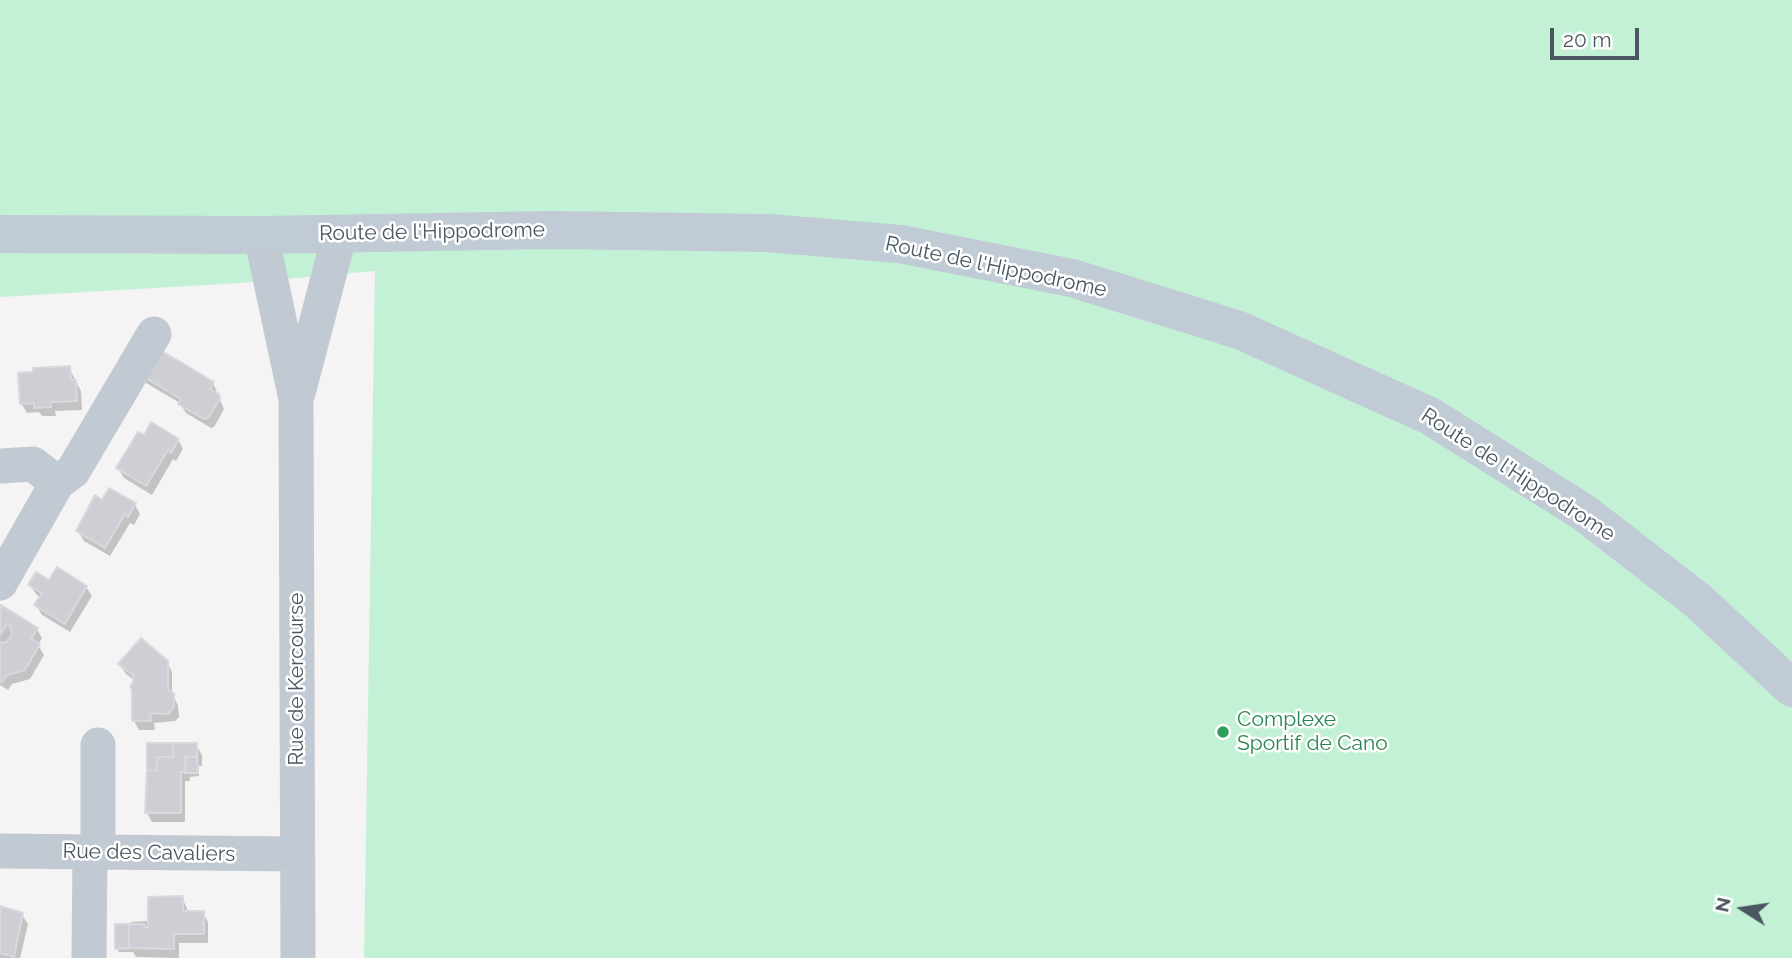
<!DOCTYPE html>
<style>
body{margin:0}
#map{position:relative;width:1792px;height:958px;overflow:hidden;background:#f5f3f3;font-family:Raleway,sans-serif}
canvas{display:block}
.north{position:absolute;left:1708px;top:874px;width:70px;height:70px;-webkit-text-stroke:5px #fff;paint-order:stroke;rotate:282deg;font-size:19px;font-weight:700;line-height:28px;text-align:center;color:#4a5661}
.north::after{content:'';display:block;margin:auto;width:24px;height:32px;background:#4a5661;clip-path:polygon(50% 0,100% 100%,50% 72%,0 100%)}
.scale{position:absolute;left:1550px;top:28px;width:89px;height:32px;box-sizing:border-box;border:4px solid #4a5661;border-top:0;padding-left:9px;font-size:21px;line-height:24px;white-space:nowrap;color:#4a5661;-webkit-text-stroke:5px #fff;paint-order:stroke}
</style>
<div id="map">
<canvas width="1792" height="958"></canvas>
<div class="north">N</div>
<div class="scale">20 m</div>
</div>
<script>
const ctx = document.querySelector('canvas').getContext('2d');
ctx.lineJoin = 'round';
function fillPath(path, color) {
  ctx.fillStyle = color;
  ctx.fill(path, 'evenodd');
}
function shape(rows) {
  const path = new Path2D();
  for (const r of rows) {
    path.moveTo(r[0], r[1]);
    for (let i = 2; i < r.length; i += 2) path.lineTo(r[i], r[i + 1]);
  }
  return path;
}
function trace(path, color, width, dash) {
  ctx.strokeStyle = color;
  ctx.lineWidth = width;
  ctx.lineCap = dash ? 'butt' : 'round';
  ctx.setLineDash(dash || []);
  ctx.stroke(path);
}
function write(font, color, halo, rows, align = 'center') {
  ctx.font = font + ' Raleway,sans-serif';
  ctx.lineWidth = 5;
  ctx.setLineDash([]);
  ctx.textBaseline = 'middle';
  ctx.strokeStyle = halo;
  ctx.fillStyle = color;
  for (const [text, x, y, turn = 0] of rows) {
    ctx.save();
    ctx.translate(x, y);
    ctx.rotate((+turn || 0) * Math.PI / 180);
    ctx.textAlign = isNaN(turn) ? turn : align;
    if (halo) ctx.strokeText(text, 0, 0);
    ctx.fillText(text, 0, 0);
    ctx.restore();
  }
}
fillPath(shape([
 [0,0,1792,0,1792,958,364,958,375,271,240,283,0,297]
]), '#c3f1d5');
fillPath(shape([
 [69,368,81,391,82,410,55,411,56,416,42,416,39,412,27,413,21,403],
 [141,374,213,383,224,409,214,427,211,428,186,413,180,403,146,383],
 [178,440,183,449,176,461,173,459,152,495,124,478,118,468],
 [135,505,140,514,134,525,130,523,110,556,84,541,78,531],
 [50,582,86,587,92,596,70,632,42,615,36,605,41,598,36,594,30,585],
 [1,607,37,629,42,638,38,645,44,655,30,679,12,684,8,690,0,685,0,645,4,644,0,642],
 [167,662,172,672,172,694,178,705,179,717,175,721,154,723,155,730,139,730,134,721,134,680,126,674,120,665],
 [196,745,202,755,202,766,199,766,199,776,190,777,190,781,185,781,185,822,152,822,147,813],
 [182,898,187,908,187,913,203,913,208,922,208,943,179,943,179,958,136,957,133,952,119,952,117,948,131,926,131,922,149,921],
 [0,908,22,915,28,924,20,958,0,958]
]), '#0003');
const building = shape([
 [155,347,214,382,210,389,219,394,220,399,208,418,204,419,178,404,181,399,139,374,155,347],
 [70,366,71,380,76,380,77,401,51,402,51,407,34,408,34,403,20,404,18,373,33,372,33,368,70,366],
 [151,422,179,439,171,453,168,450,146,486,116,468,138,432,144,435,151,422],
 [109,488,136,503,128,517,125,514,105,548,76,531,95,495,102,500,109,488],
 [57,567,87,586,65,624,34,605,42,593,28,585,36,572,49,580,57,567],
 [1,605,38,628,31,639,40,644,25,670,7,675,2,682,0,680,0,642,6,643,12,634,10,626,7,624,0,635,1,605],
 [141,638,168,661,168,689,174,694,174,707,168,714,150,713,151,721,132,721,132,691,130,686,133,682,133,675,118,664,141,638],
 [147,743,173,743,173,757,157,757,157,770,147,771,147,743],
 [173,743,197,743,197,757,185,757,186,772,181,772,181,813,145,813,147,771,157,770,157,757,173,757,173,743],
 [185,757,197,757,198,773,185,773,185,757],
 [183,896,183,911,204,911,204,934,174,934,174,949,129,948,129,924,144,924,145,927,148,927,148,897,183,896],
 [0,906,23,913,14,957,0,953,0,906],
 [115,924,129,924,129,948,115,949,115,924]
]);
fillPath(building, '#cdcfd5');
trace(building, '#d7d9de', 2);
trace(shape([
 [261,235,296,399,298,958],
 [298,393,340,233],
 [0,466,33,464,57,483,0,583],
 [57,483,73,471,154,334],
 [0,851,297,854],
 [98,852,98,745],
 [89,958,90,852]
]), '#c1cad2', 35);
trace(shape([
 [0,234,261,235,550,230,768,233,900,244,1072,278,1239,330,1430,416,1583,512,1697,600,1792,688]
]), '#c1cbd6', 38);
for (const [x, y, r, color] of [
 [1223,732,7,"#2e9e5b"]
]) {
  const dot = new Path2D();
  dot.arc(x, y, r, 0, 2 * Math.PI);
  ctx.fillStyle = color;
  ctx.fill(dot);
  trace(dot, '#fff', 2.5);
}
write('21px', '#4a5661', '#fff', [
 ["Route de l'Hippodrome",432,232,-1],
 ["Route de l'Hippodrome",996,267,12],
 ["Route de l'Hippodrome",1518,475,33],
 ["Rue de Kercourse",297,679,-90],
 ["Rue des Cavaliers",149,853,1]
]);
write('21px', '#27864d', '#fff', [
 ["Complexe",1237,720],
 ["Sportif de Cano",1237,744]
], 'left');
</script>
